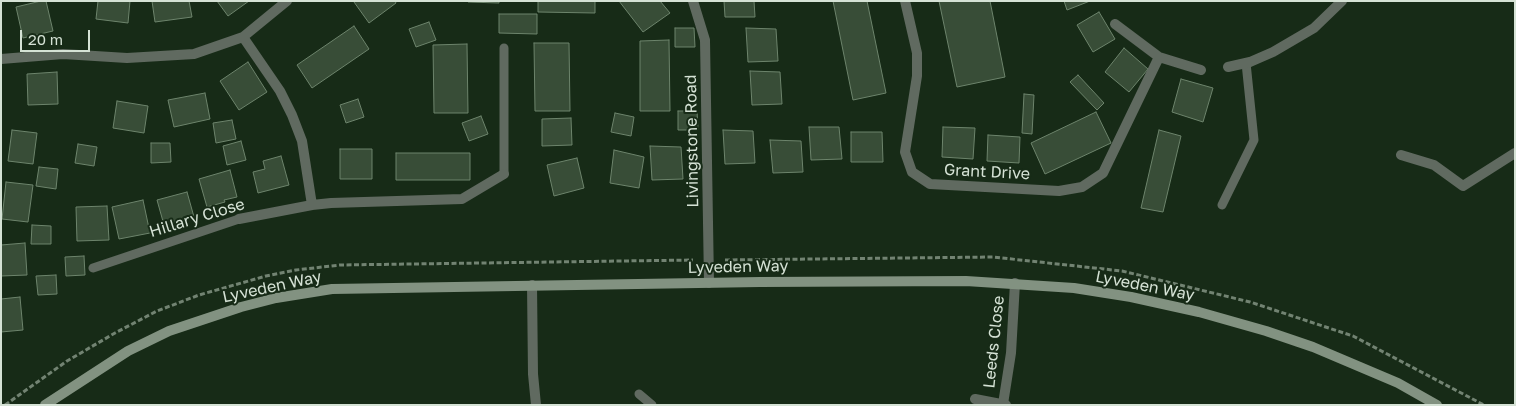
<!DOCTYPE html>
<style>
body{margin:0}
#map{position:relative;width:1516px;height:406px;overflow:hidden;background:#172b17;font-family:"Golos Text",sans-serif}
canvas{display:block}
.frame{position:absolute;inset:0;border:2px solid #d5e2d5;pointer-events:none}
.scale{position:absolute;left:20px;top:30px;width:70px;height:22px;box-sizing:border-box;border:2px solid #d5e2d5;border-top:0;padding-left:6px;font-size:15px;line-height:18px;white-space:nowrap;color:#d5e2d5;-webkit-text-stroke:4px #172b17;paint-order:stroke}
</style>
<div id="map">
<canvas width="1516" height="406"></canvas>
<div class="frame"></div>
<div class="scale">20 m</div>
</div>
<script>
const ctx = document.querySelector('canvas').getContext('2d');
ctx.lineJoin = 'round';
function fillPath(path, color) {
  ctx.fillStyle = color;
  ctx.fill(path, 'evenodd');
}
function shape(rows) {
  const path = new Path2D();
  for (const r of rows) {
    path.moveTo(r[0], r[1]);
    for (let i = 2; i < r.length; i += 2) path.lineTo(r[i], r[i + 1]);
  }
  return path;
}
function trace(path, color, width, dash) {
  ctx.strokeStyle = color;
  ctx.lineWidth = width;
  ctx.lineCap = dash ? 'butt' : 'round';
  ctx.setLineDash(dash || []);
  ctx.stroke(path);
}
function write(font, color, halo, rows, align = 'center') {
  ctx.font = font + ' "Golos Text",sans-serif';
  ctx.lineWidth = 4;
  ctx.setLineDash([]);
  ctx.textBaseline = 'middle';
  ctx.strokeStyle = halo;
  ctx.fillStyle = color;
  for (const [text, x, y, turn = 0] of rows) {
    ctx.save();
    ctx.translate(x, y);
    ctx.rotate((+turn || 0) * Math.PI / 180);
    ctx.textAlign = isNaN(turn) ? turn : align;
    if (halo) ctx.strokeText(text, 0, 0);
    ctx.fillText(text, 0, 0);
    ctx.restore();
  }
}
const building = shape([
 [41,1,46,1,53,31,23,38,16,7,41,1],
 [98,1,130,1,128,23,96,19,98,1],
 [152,1,189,1,192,17,155,22,152,1],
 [217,1,249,1,228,16,217,1],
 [355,1,395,1,396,3,369,23,354,2,355,1],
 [468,1,499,1,499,3,468,2,468,1],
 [538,1,595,1,595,13,538,12,538,1],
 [619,1,660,1,670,13,643,32,619,1],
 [724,1,754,1,755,17,725,17,724,1],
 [833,1,867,1,886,93,853,100,833,1],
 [939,1,990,1,1005,77,957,87,939,1],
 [1064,1,1090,1,1067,10,1064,1],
 [1099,12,1115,39,1093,52,1077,25,1099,12],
 [499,14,537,14,537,34,499,33,499,14],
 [429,22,436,40,416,47,409,29,429,22],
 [354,26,369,49,312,88,297,65,354,26],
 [675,28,694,28,695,47,675,47,675,28],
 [746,28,776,29,778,61,748,62,746,28],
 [669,40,670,111,640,111,640,41,669,40],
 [534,43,569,43,570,111,535,111,534,43],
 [467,44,468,113,434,113,433,45,467,44],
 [1124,48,1148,69,1129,92,1105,72,1124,48],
 [248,62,267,92,239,110,220,81,248,62],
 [750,71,780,72,782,104,752,105,750,71],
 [57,72,58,104,28,105,27,74,57,72],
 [1078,75,1104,103,1097,110,1070,82,1078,75],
 [1181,79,1213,88,1203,122,1172,112,1181,79],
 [205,93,210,119,174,127,168,100,205,93],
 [1024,94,1034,95,1032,134,1022,133,1024,94],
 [358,99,364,117,346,123,340,105,358,99],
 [117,101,148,106,144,133,113,128,117,101],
 [678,111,697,111,698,130,678,130,678,111],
 [1096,112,1111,143,1045,174,1031,143,1096,112],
 [615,113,634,117,631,136,611,132,615,113],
 [481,116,488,134,469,141,462,123,481,116],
 [571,118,572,145,542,146,542,119,571,118],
 [232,120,236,139,216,143,213,123,232,120],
 [809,127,839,127,842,159,811,160,809,127],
 [943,127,975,128,973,159,942,157,943,127],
 [12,130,37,133,33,164,8,161,12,130],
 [723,130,753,131,755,163,725,164,723,130],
 [1159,130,1181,136,1163,212,1141,208,1159,130],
 [851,132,882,132,883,162,851,162,851,132],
 [988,135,1020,137,1019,163,987,161,988,135],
 [770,140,801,141,803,172,773,173,770,140],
 [241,141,246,160,227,165,223,146,241,141],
 [151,143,170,143,171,162,151,163,151,143],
 [78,144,97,147,94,166,75,163,78,144],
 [650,146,681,147,683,179,652,180,650,146],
 [340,149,372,149,372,179,340,179,340,149],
 [614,150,644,157,639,188,610,183,614,150],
 [396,153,470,153,470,180,396,180,396,153],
 [281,156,289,185,258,193,253,172,265,169,263,161,281,156],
 [577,158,584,188,554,196,547,165,577,158],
 [39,167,58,169,56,189,36,186,39,167],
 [230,170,237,197,224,200,225,202,207,207,199,179,230,170],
 [6,182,33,185,28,222,2,219,6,182],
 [187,192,194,217,164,225,157,200,187,192],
 [143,200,150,233,119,239,112,207,143,200],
 [107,206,109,240,77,241,76,207,107,206],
 [32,225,51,226,51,244,31,244,32,225],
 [25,243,27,275,1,276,1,245,25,243],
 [84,256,85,275,66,276,65,257,84,256],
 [56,275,57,294,38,295,36,276,56,275],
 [20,297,23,330,1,332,1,299,20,297]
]);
fillPath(building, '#384d37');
trace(building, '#6d846c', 1);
trace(shape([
 [725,260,993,257,1122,271,1250,302,1353,336,1484,405],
 [5,405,67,361,115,333,157,311,199,295,266,276,296,270,340,265,693,260]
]), '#728372', 3, [5, 2.5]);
trace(shape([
 [504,48,504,174],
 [1222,205,1254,140,1246,63],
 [93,268,239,219],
 [639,394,652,405]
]), '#606a60', 9);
trace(shape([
 [693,1,705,40,709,283],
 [905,1,917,53,917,76,905,152,912,172,930,184,1059,191,1082,187,1103,173,1159,57],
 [1115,24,1159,57,1201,70],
 [243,37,280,91,292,115,302,141,312,205],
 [1,59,63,54,127,58,194,54,243,37,287,1],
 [1228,67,1250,62,1273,52,1314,28,1342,1],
 [1401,155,1434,165,1463,186,1515,153],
 [239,219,312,205,331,203,462,199,504,174],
 [532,285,533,374,536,405],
 [975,399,1006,405],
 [1003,404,1011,353,1015,283]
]), '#606a60', 10);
trace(shape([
 [45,405,128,351,169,331,241,307,276,298,332,289,760,282,966,281,1074,288,1131,297,1199,312,1266,331,1313,347,1398,383,1437,405]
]), '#829281', 10);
write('16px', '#d5e2d5', '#172b17', [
 ["Livingstone Road",692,141,-91],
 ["Grant Drive",987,172,3],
 ["Hillary Close",197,218,-17],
 ["Lyveden Way",738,267,-1],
 ["Lyveden Way",1145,286,11],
 ["Lyveden Way",272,287,-12],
 ["Leeds Close",994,342,-84]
]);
</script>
